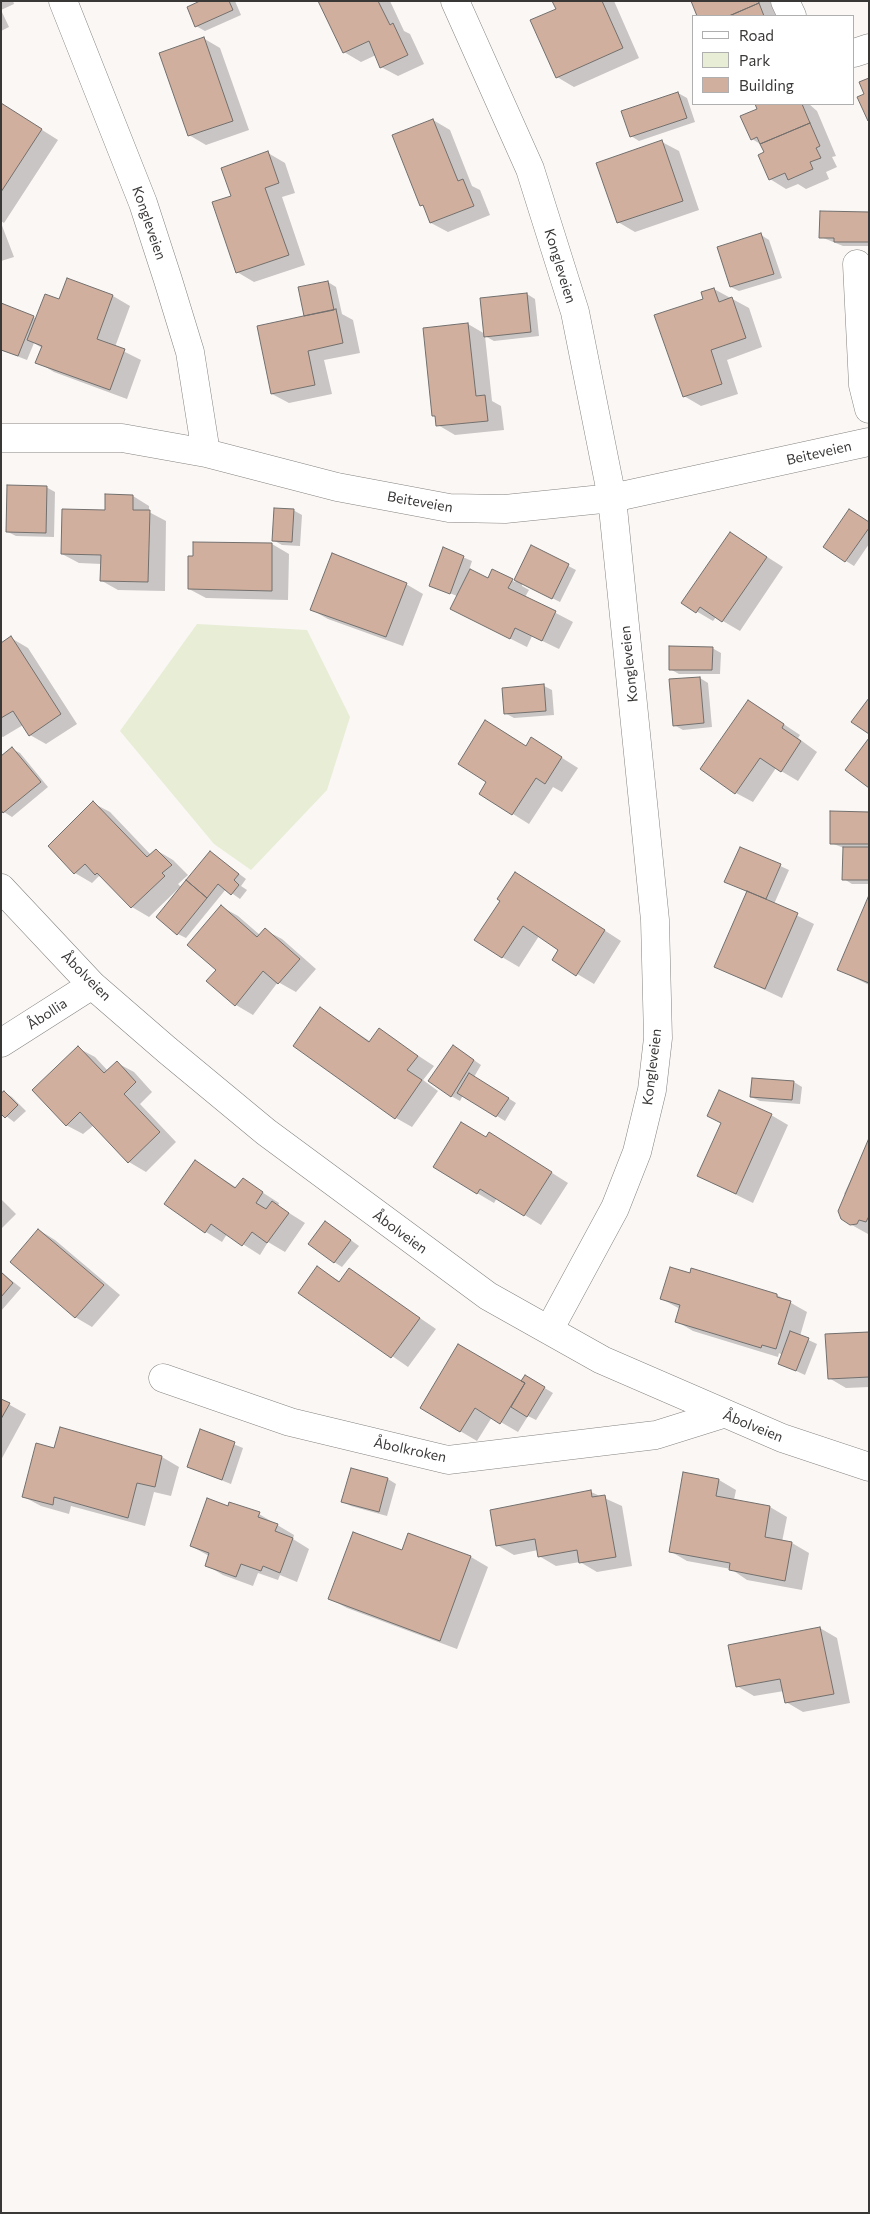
<!DOCTYPE html>
<meta charset="utf-8">
<style>
body{margin:0}
#map{position:relative;width:870px;height:2214px;overflow:hidden;background:#faf7f5;font-family:Commissioner,sans-serif}
canvas{display:block}
.frame{position:absolute;inset:0;border:2px solid #3a3837;pointer-events:none}
.legend{position:absolute;left:692px;top:15px;width:162px;height:90px;box-sizing:border-box;background:#fff;border:1px solid #b0afaf;margin:0;padding:6px 9px;list-style:none;font-size:15px;color:#3a3837}
.legend li{display:flex;align-items:center;gap:10px;height:25px}
.legend b{width:25px;border:1px solid #b0afaf}
</style>
<div id="map">
<canvas width="870" height="2214"></canvas>
<div class="frame"></div>
<ul class="legend">
<li><b style="height:6px;background:#fff"></b>Road</li>
<li><b style="height:14px;background:#e8edd5"></b>Park</li>
<li><b style="height:14px;background:#d1af9e"></b>Building</li>
</ul>
</div>
<script>
const ctx = document.querySelector('canvas').getContext('2d');
ctx.lineJoin = 'round';
function fillPath(path, color) {
  ctx.fillStyle = color;
  ctx.fill(path, 'evenodd');
}
function shape(rows) {
  const path = new Path2D();
  for (const r of rows) {
    path.moveTo(r[0], r[1]);
    for (let i = 2; i < r.length; i += 2) path.lineTo(r[i], r[i + 1]);
  }
  return path;
}
function trace(path, color, width, dash) {
  ctx.strokeStyle = color;
  ctx.lineWidth = width;
  ctx.lineCap = dash ? 'butt' : 'round';
  ctx.setLineDash(dash || []);
  ctx.stroke(path);
}
function write(font, color, halo, rows, align = 'center') {
  ctx.font = font + ' Commissioner,sans-serif';
  ctx.lineWidth = 4;
  ctx.setLineDash([]);
  ctx.textBaseline = 'middle';
  ctx.strokeStyle = halo;
  ctx.fillStyle = color;
  for (const [text, x, y, turn = 0] of rows) {
    ctx.save();
    ctx.translate(x, y);
    ctx.rotate((+turn || 0) * Math.PI / 180);
    ctx.textAlign = isNaN(turn) ? turn : align;
    if (halo) ctx.strokeText(text, 0, 0);
    ctx.fillText(text, 0, 0);
    ctx.restore();
  }
}
fillPath(shape([
 [197,624,307,630,350,717,327,790,251,870,214,844,120,731]
]), '#e8edd5');
fillPath(shape([
 [1,1,13,1,14,4,1,10],
 [203,1,235,1,241,15,205,31,196,26],
 [320,1,390,1,404,31,410,34,424,64,398,76,381,67,376,55,361,62,344,52],
 [555,1,614,1,639,58,574,87,557,77,557,10],
 [692,1,770,1,776,16,699,16],
 [1,10,9,27,1,31],
 [203,38,220,48,249,130,206,145,189,135],
 [678,93,687,98,695,122,639,141,631,136],
 [1,104,58,140,4,223,1,221],
 [756,104,809,104,817,111,836,156,832,157,837,167,826,172,829,179,806,189,798,184,786,189,770,179,762,145,752,139,758,110],
 [433,120,450,130,472,186,480,190,490,215,448,232,431,223,425,207,421,205],
 [662,142,679,151,699,210,635,232,618,222],
 [268,153,285,163,295,193,282,197,305,265,254,282,237,272,232,196],
 [869,213,869,246,843,246,821,237],
 [1,223,14,257,1,261],
 [761,235,769,240,782,278,739,291,731,287],
 [67,280,113,296,130,306,115,347,141,360,127,399,54,372,37,362,42,348,34,343,27,360,1,350,33,317,37,319,60,301],
 [328,282,336,287,342,314,353,320,360,353,324,360,332,394,289,403,272,394,306,317],
 [714,289,749,308,762,347,727,360,738,394,701,406,684,396,705,299],
 [527,294,535,299,539,336,494,341,485,336,492,401,501,406,504,430,455,435,438,425,437,417,433,415,468,324,485,334],
 [46,487,55,492,54,537,16,536,8,532],
 [133,496,149,506,149,512,166,521,165,591,118,590,102,581,102,564,79,563,62,554,106,511],
 [293,510,302,515,300,546,282,545,273,540],
 [869,523,869,544,854,566,846,561],
 [731,534,783,567,740,631,716,617,713,621,696,611],
 [272,544,289,554,288,600,206,598,189,589,195,557],
 [532,547,576,570,560,602,522,583,522,586,529,590,525,597,573,622,559,649,532,636,527,647,469,618,452,609,457,596,430,585,443,549,472,561,469,570,489,580,493,570,515,582],
 [406,584,423,594,403,646,328,619,312,610],
 [11,638,28,648,77,724,46,744,30,735,23,725,3,737,1,736,1,644],
 [712,648,721,653,720,674,679,674,670,669],
 [700,678,708,683,712,727,683,730,674,725],
 [544,686,552,690,554,715,514,718,505,713],
 [749,701,800,735,798,738,817,752,798,781,776,768,753,802,736,793],
 [526,747,548,749,578,768,562,792,553,787,529,824,513,814,488,781],
 [12,749,20,753,48,787,12,817,4,812],
 [93,803,110,812,151,855,156,850,173,860,188,875,178,884,182,888,210,852,246,879,241,886,247,890,240,899,226,889,186,938,178,934,180,887,149,917,132,907,106,880,99,876,92,883,75,873,49,846],
 [831,843,869,844,869,884,852,884,844,879,844,848],
 [741,848,789,870,774,904,814,924,782,998,716,967,748,892,734,886],
 [516,873,621,941,594,984,554,960,560,949,539,936,519,967,502,957,502,900],
 [869,898,869,985,839,970],
 [222,907,238,916,260,935,265,930,282,939,316,969,296,992,278,982,253,1015,236,1005],
 [321,1009,371,1042,379,1030,434,1066,423,1080,438,1091,412,1127,396,1118],
 [78,1048,95,1057,108,1071,117,1063,134,1072,152,1092,140,1104,176,1142,146,1172,129,1162,94,1125,83,1134,66,1125],
 [461,1051,481,1065,474,1077,516,1103,505,1121,463,1095,460,1101,451,1096],
 [794,1082,802,1087,800,1104,760,1101,751,1097],
 [4,1092,12,1097,26,1111,14,1122,1,1112],
 [771,1115,788,1125,753,1203,698,1176],
 [487,1138,506,1144,568,1183,541,1225,497,1198,494,1203,477,1193],
 [869,1141,869,1234,868,1234,850,1224,847,1196,844,1194],
 [195,1161,237,1188,243,1180,279,1203,278,1206,305,1223,285,1252,268,1242,260,1255,227,1234,222,1242,206,1232],
 [1,1199,16,1214,1,1229],
 [326,1222,359,1246,342,1267,334,1262],
 [39,1230,55,1240,120,1295,92,1327,75,1317],
 [317,1268,341,1282,350,1270,436,1329,408,1367,300,1292],
 [1,1272,21,1288,1,1311],
 [691,1275,777,1295,807,1312,800,1336,817,1344,805,1375,779,1363,782,1355,779,1353,778,1357,693,1331,676,1321,680,1309,662,1299],
 [869,1333,869,1387,846,1388,829,1378],
 [526,1377,553,1393,536,1420,528,1416,518,1432,492,1417,477,1441,421,1408,522,1383],
 [1,1400,26,1414,1,1460],
 [61,1428,162,1457,179,1467,171,1496,154,1492,145,1526,71,1506,69,1514,41,1506,24,1497,55,1450],
 [201,1431,243,1448,231,1484,188,1467],
 [388,1479,396,1484,387,1516,351,1506,343,1502],
 [719,1480,736,1490,734,1500,770,1507,787,1517,782,1542,792,1543,809,1553,802,1590,747,1580,731,1569,687,1561,670,1551],
 [591,1492,622,1506,632,1566,597,1572,580,1562,556,1566,539,1556,538,1550,514,1555,497,1545],
 [230,1503,259,1514,294,1535,293,1539,309,1549,297,1582,280,1575,278,1580,258,1573,253,1586,223,1575,206,1565,209,1556,191,1546,229,1508],
 [409,1534,471,1557,488,1567,457,1649,347,1608,330,1599,402,1552],
 [820,1628,837,1638,850,1703,803,1712,786,1702,784,1691,754,1696,737,1686]
]), '#0003');
const building = shape([
 [200,1,229,1,233,10,195,27,187,7,200,1],
 [318,1,378,1,390,25,393,23,408,55,380,68,369,41,343,53,318,1],
 [552,1,602,1,623,48,556,78,530,20,556,9,552,1],
 [691,1,758,1,759,3,729,16,697,16,691,1],
 [759,3,764,16,729,16,759,3],
 [204,37,233,121,188,136,159,53,204,37],
 [869,78,869,121,868,121,857,97,864,94,859,82,869,78],
 [678,92,687,118,630,137,621,111,678,92],
 [1,103,42,129,1,192,1,103],
 [755,104,802,104,810,123,760,144,757,137,751,140,740,116,757,109,755,104],
 [433,119,458,181,463,179,474,206,430,223,423,205,420,206,392,135,433,119],
 [810,123,820,146,816,148,821,158,810,162,813,169,788,180,785,173,769,180,758,155,764,152,760,144,810,123],
 [662,140,683,201,617,223,596,163,662,140],
 [268,151,279,183,265,188,289,255,236,273,212,202,231,196,221,168,268,151],
 [820,211,869,212,869,242,834,242,834,238,819,238,820,211],
 [761,233,774,274,730,287,717,247,761,233],
 [67,278,113,295,97,339,125,349,110,390,35,363,42,346,27,340,45,294,59,299,67,278],
 [328,281,334,310,304,316,298,287,328,281],
 [714,288,719,302,732,297,746,338,711,350,722,384,683,397,654,315,703,299,701,292,714,288],
 [527,293,531,332,484,337,480,298,527,293],
 [1,303,34,316,18,356,1,350,1,303],
 [336,309,343,343,308,351,315,385,271,394,257,326,336,309],
 [468,323,476,396,485,395,488,421,436,426,435,416,432,416,423,328,468,323],
 [7,485,47,486,46,533,6,532,7,485],
 [105,494,133,495,133,510,150,510,148,582,100,581,101,555,61,554,62,509,105,510,105,494],
 [274,508,294,509,292,542,272,541,274,508],
 [849,509,869,522,869,528,845,562,823,547,849,509],
 [730,532,767,557,722,622,700,607,696,613,681,603,730,532],
 [193,542,272,543,272,591,188,589,188,556,193,556,193,542],
 [531,545,569,564,552,599,514,580,531,545],
 [443,547,464,556,450,594,429,586,443,547],
 [332,553,407,583,386,637,310,610,332,553],
 [470,569,488,578,492,569,513,579,508,588,556,611,542,641,515,628,510,639,450,609,470,569],
 [11,636,61,714,29,736,13,711,1,718,1,643,11,636],
 [669,646,713,647,712,670,669,670,669,646],
 [700,677,704,723,673,726,669,679,700,677],
 [544,684,546,711,504,714,502,688,544,684],
 [869,698,869,734,851,722,869,698],
 [748,700,784,724,782,728,801,741,781,772,760,758,735,794,700,769,748,700],
 [485,720,526,746,531,737,562,757,545,784,536,778,512,815,479,794,486,782,458,764,485,720],
 [869,738,869,788,845,770,869,738],
 [12,747,41,782,3,813,1,810,1,756,12,747],
 [93,801,147,857,156,849,172,865,162,873,165,876,131,908,97,873,95,875,85,864,74,874,48,846,93,801],
 [830,811,869,812,869,844,830,844,830,811],
 [740,847,781,864,766,899,724,882,740,847],
 [843,847,869,847,869,880,842,880,843,847],
 [210,851,239,874,234,880,239,885,231,895,218,884,207,898,186,880,210,851],
 [515,872,605,930,576,976,552,960,558,950,523,926,502,958,474,940,500,901,497,899,515,872],
 [186,880,207,898,177,935,156,917,186,880],
 [747,891,798,913,765,989,714,967,747,891],
 [869,895,869,983,837,970,869,895],
 [221,905,257,937,265,928,300,959,278,984,263,971,235,1006,206,981,216,970,187,945,221,905],
 [320,1007,369,1042,379,1028,418,1056,407,1070,422,1080,395,1119,293,1046,320,1007],
 [453,1045,474,1060,451,1097,428,1081,453,1045],
 [78,1046,104,1073,117,1061,136,1082,124,1094,160,1132,128,1163,80,1112,66,1126,32,1090,78,1046],
 [469,1073,509,1098,496,1117,457,1093,469,1073],
 [752,1078,794,1081,792,1100,750,1097,752,1078],
 [719,1090,772,1114,736,1194,697,1176,721,1123,707,1116,719,1090],
 [4,1091,18,1105,5,1118,1,1114,1,1093,4,1091],
 [461,1122,486,1137,489,1132,552,1172,524,1216,480,1189,477,1194,433,1167,461,1122],
 [869,1138,869,1216,866,1222,859,1220,857,1224,850,1225,841,1219,838,1211,869,1138],
 [195,1160,235,1188,243,1178,263,1192,256,1203,266,1209,272,1201,289,1213,267,1243,252,1232,242,1246,211,1224,205,1233,164,1204,195,1160],
 [325,1221,351,1240,334,1263,308,1244,325,1221],
 [38,1229,104,1285,75,1318,10,1262,38,1229],
 [317,1266,339,1282,349,1268,420,1318,391,1358,298,1293,317,1266],
 [670,1267,690,1273,691,1268,777,1294,777,1297,791,1301,776,1349,762,1345,761,1348,675,1322,680,1305,660,1299,670,1267],
 [1,1272,13,1283,1,1297,1,1272],
 [790,1331,809,1338,796,1371,778,1364,790,1331],
 [869,1332,869,1377,828,1379,825,1334,869,1332],
 [458,1344,525,1383,500,1424,475,1408,460,1432,420,1408,458,1344],
 [525,1375,545,1387,527,1417,511,1407,525,1383,521,1381,525,1375],
 [1,1399,10,1403,1,1419,1,1399],
 [60,1427,162,1456,155,1487,137,1483,128,1518,54,1497,53,1505,22,1497,36,1443,54,1448,60,1427],
 [200,1429,235,1442,222,1480,187,1467,200,1429],
 [351,1468,388,1478,379,1512,341,1502,351,1468],
 [683,1472,719,1479,716,1496,770,1506,765,1537,792,1542,785,1581,729,1570,730,1563,669,1552,683,1472],
 [591,1490,592,1497,605,1495,616,1557,579,1563,577,1550,538,1557,535,1539,496,1546,490,1510,591,1490],
 [207,1498,228,1506,229,1502,260,1512,258,1517,278,1524,275,1531,293,1538,280,1573,263,1566,261,1571,241,1564,236,1577,205,1566,209,1553,190,1546,207,1498],
 [353,1532,402,1550,408,1533,471,1556,440,1641,328,1599,353,1532],
 [820,1627,834,1694,785,1703,780,1679,736,1687,728,1645,820,1627]
]);
fillPath(building, '#d1af9e');
trace(building, '#726f6d', 1);
const minor = shape([
 [63,1,143,203,168,280,190,352,206,453],
 [455,1,530,169,575,312,612,498,655,920,658,1038,652,1090,637,1152,615,1208,549,1330],
 [785,1,792,16],
 [854,53,869,48],
 [857,264,863,385,869,409],
 [1,438,122,438,206,453,337,487,449,508,505,509,612,498,869,442],
 [1,888,92,985,167,1050,266,1132,488,1296,602,1360,782,1438,869,1467],
 [1,1043,92,985],
 [163,1378,290,1422,448,1460,656,1435,723,1414]
]);
trace(minor, '#868381', 29);
trace(minor, '#fff', 28);
write('14px', '#3a3837', '#fff', [
 ["Kongleveien",149,223,71],
 ["Kongleveien",560,266,73],
 ["Beiteveien",819,453,-13],
 ["Beiteveien",420,502,10],
 ["Kongleveien",629,664,-96],
 ["Åbolveien",86,976,45],
 ["Åbollia",47,1014,-33],
 ["Kongleveien",652,1067,-83],
 ["Åbolveien",400,1232,36],
 ["Åbolveien",753,1426,22],
 ["Åbolkroken",410,1450,12]
]);
</script>
